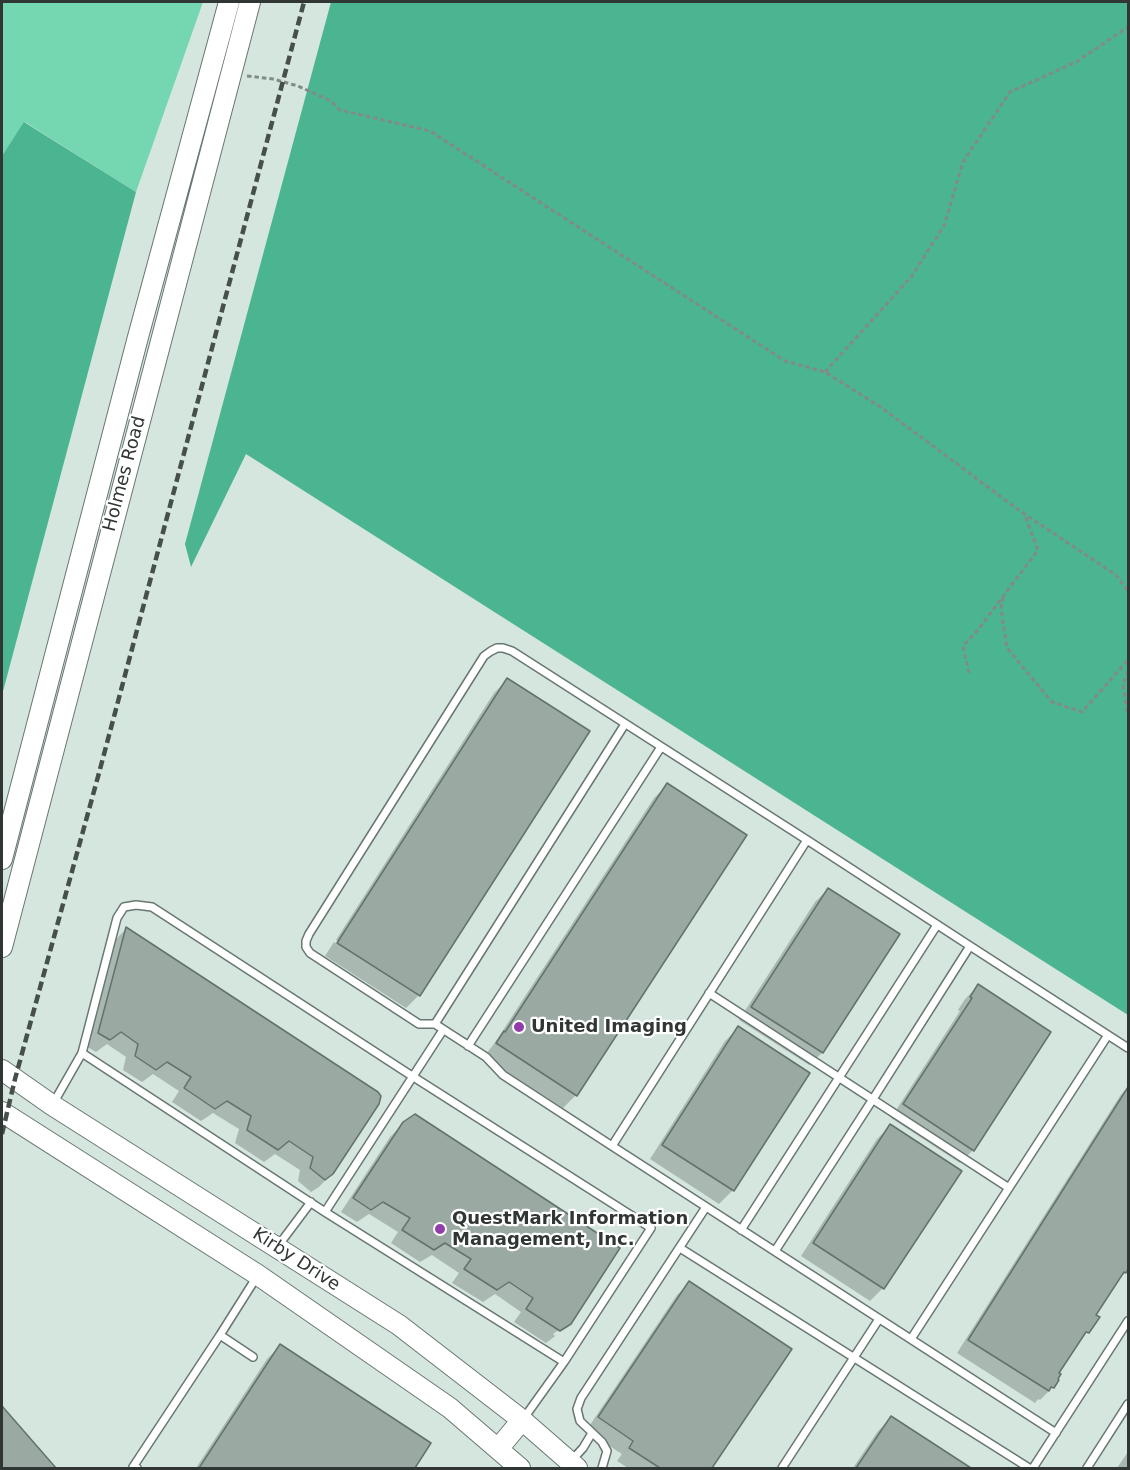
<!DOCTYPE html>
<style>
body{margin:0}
#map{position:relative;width:1130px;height:1470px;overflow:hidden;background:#d4e6de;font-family:"DejaVu Sans",sans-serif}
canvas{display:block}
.frame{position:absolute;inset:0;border:3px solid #303633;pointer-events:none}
</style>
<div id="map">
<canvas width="1130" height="1470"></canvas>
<div class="frame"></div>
</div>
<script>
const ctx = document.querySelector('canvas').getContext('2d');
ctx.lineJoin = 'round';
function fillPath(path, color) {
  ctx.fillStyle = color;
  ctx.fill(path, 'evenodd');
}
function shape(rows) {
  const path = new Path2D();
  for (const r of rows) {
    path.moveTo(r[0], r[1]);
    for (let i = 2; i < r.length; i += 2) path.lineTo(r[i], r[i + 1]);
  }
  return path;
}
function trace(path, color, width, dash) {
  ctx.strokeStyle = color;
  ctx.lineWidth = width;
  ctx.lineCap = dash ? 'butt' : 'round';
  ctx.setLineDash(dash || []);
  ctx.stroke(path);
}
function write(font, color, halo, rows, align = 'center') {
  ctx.font = font + ' "DejaVu Sans",sans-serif';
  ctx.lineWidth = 4.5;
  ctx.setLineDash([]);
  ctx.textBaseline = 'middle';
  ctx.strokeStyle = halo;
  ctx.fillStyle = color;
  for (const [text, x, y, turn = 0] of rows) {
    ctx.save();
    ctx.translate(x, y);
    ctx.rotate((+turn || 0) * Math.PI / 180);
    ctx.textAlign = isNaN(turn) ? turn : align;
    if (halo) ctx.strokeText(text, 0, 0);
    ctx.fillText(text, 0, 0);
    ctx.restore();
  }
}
fillPath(shape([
 [2,2,203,2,136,192,25,122,2,156]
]), '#75d6b2');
fillPath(shape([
 [331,2,1128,2,1128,1015,246,454,191,567,185,544],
 [24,122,136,192,2,695,2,156]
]), '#4bb490');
fillPath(shape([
 [507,680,588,731,418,995,418,992,336,940,494,693],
 [667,785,576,1095,563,1108,484,1057,496,1041,654,798],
 [828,889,898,934,822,1053,809,1065,739,1020,815,902],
 [126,929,332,1173,319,1187,311,1192,298,1181,300,1170,275,1154,264,1162,235,1143,239,1129,213,1113,201,1121,172,1102,179,1091,153,1074,142,1082,123,1070,126,1057,107,1044,96,1052,86,1046,113,942],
 [334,942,418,996,406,1008,325,956],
 [978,986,973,1150,960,1163,891,1118,960,1011,958,1010,965,999],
 [738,1028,808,1073,732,1191,719,1204,650,1159,725,1041],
 [1128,1087,1128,1270,1116,1282,1094,1315,1087,1332,1077,1343,1057,1374,1053,1387,1040,1400,1038,1399,1035,1403,957,1353,1120,1096],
 [404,1123,569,1323,563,1329,563,1327,553,1334,555,1336,558,1334,546,1343,514,1322,521,1312,495,1294,483,1302,452,1283,459,1273,432,1255,420,1262,391,1243,398,1232,369,1214,357,1222,341,1212,390,1137],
 [890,1126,883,1288,870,1301,801,1256,877,1139],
 [690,1282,790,1349,710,1468,628,1468,617,1461,622,1454,586,1431,677,1295],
 [280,1346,429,1443,413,1468,196,1468,267,1359],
 [2,1409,54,1468,2,1468],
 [891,1418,969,1468,853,1468,878,1431],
 [1128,1452,1128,1468,1117,1468]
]), '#0003');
const building = shape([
 [507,678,590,731,420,996,337,943,507,678],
 [667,783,747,835,577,1096,496,1043,504,1031,505,1032,667,783],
 [828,888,900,934,823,1053,751,1007,828,888],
 [126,927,378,1092,381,1096,379,1104,333,1174,325,1180,310,1168,313,1157,289,1141,278,1150,247,1130,251,1116,227,1101,215,1109,184,1088,191,1077,167,1062,156,1070,135,1056,138,1044,121,1032,110,1040,98,1033,126,927],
 [978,984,1051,1032,974,1151,903,1104,972,998,970,997,978,984],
 [738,1026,810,1073,734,1191,662,1145,738,1026],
 [1128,1087,1128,1269,1126,1273,1124,1272,1096,1315,1100,1317,1089,1333,1086,1332,1059,1373,1061,1374,1058,1379,1059,1380,1054,1388,1051,1387,1049,1391,968,1340,1128,1087],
 [415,1114,620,1248,571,1324,560,1331,526,1309,533,1298,509,1282,497,1290,464,1269,471,1259,445,1243,434,1250,402,1230,410,1218,383,1202,371,1210,353,1198,403,1122,415,1114],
 [890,1124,962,1171,884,1289,813,1243,890,1124],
 [689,1281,792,1349,712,1468,660,1468,629,1448,633,1441,598,1417,689,1281],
 [280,1344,431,1443,415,1468,199,1468,280,1344],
 [2,1406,56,1468,2,1468,2,1406],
 [891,1416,971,1468,856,1468,891,1416]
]);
fillPath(building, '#9aaaa3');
trace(building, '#63726c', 1.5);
const service = shape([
 [807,840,970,946],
 [709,993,1009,1188],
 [435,1024,625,724],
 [468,1046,661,747],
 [82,1053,325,1212,564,1362],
 [54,1102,82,1053,117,918,124,907,136,905,152,907,412,1076,651,1228,564,1362,524,1418],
 [612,1146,807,840,512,651,503,648,497,648,491,651,484,656,309,934,306,941,306,947,310,953,419,1024,435,1024,486,1057,503,1075,612,1146,1056,1433],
 [325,1212,443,1030],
 [741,1230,937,925],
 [278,1246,311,1202],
 [680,1248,1029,1468],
 [775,1251,873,1099,970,946,1128,1048],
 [220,1335,256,1278],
 [911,1339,1108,1035],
 [572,1460,583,1448,592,1433],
 [137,1468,133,1467,220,1335,253,1357],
 [602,1468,607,1451,602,1442,580,1421,577,1409,581,1398,706,1207],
 [782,1468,879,1319],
 [1033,1468,1128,1321],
 [1087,1468,1128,1404]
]);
const secondary = shape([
 [2,859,138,337,229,2],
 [2,947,250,2],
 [2,1070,52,1105,399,1325,522,1420,577,1468],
 [2,1112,258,1275,450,1408,520,1468],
 [498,1449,522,1420]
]);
trace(service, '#687771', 10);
trace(secondary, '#687771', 22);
trace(shape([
 [247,76,273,79,298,86,331,101,340,110,430,131,785,361,825,372,882,408,1020,511,1116,575,1128,591],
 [825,372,911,277,944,226,963,162,1010,92,1076,62,1128,27],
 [1003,597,1001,609,1007,648,1052,702,1082,712,1128,660],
 [1128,671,1123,684,1127,712,1128,714],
 [969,673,963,646,977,631,1038,550,1025,516]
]), '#808c86', 3, [4.5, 3]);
trace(service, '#fff', 7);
trace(secondary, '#fff', 20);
trace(shape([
 [2,1134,15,1079,99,773,304,2]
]), '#474f4b', 4.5, [9, 4.5]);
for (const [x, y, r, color] of [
 [519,1027,6,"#923dab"],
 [440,1229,6,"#923dab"]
]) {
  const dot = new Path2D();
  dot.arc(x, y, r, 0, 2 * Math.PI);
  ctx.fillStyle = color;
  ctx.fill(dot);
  trace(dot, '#fff', 2);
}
write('18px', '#303633', '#fff', [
 ["Holmes Road",125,474,-75],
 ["Kirby Drive",296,1260,33]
]);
write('bold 18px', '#303633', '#fff', [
 ["United Imaging",531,1027],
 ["QuestMark Information",452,1219],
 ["Management, Inc.",452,1240]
], 'left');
</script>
